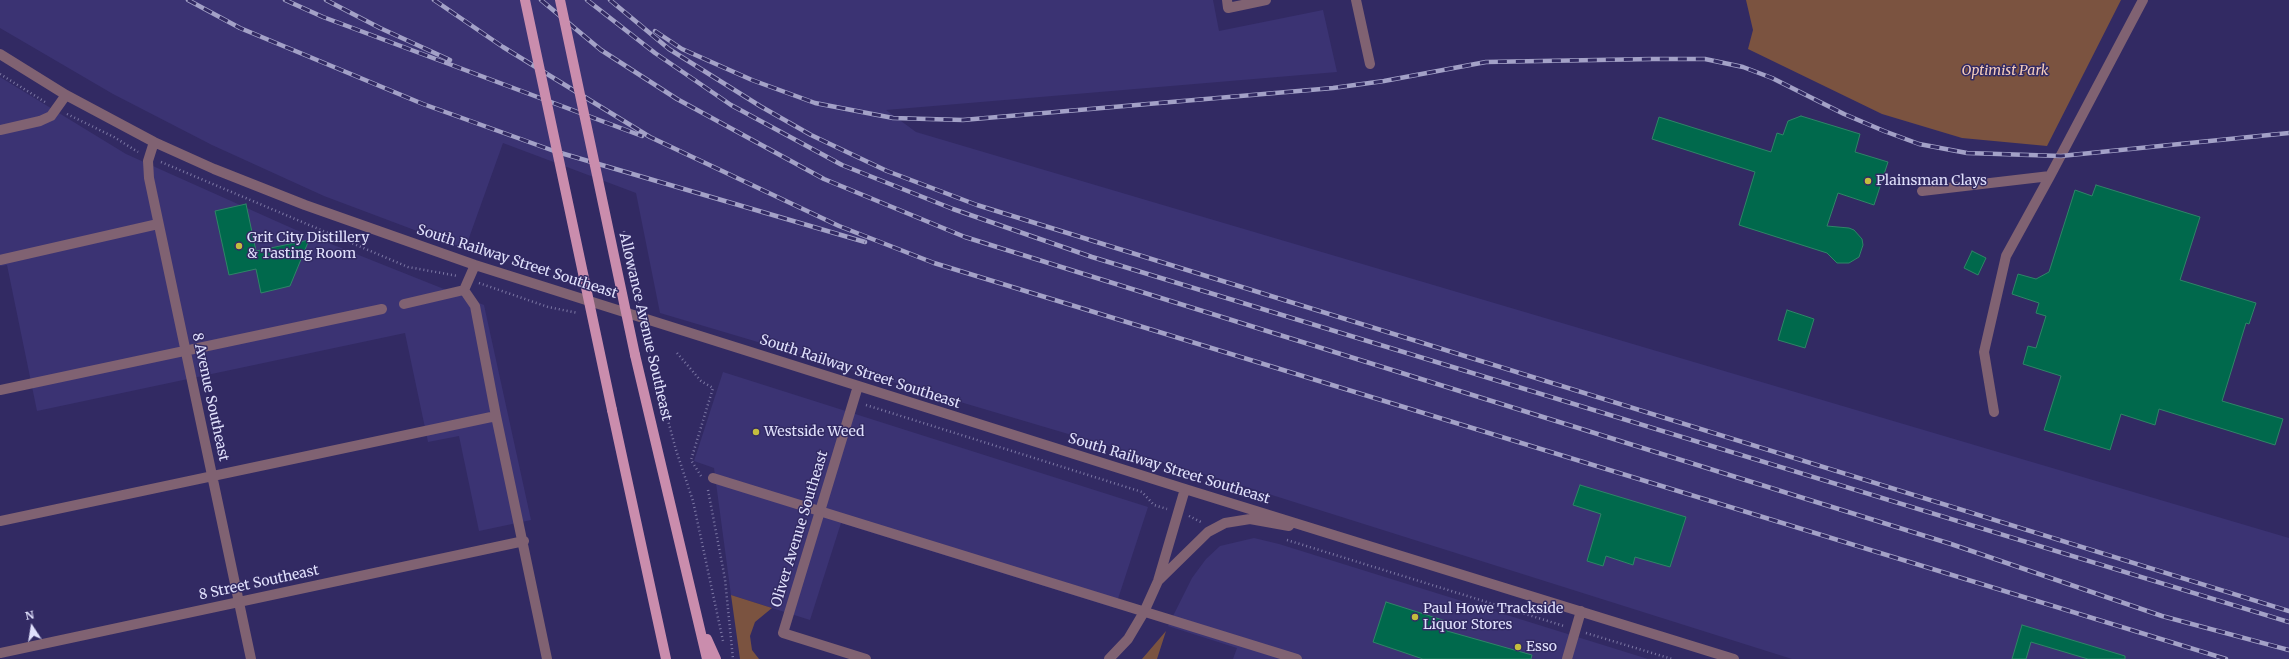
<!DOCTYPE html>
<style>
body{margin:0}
#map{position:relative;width:2289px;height:659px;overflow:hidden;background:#322a63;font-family:Merriweather,serif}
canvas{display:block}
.north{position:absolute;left:12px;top:607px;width:40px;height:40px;-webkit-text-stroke:3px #322a63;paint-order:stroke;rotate:348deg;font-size:11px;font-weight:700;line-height:16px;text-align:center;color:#e0e0fc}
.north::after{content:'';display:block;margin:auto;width:14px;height:18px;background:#e0e0fc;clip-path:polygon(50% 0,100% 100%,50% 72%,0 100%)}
</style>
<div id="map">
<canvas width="2289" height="659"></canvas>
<div class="north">N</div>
</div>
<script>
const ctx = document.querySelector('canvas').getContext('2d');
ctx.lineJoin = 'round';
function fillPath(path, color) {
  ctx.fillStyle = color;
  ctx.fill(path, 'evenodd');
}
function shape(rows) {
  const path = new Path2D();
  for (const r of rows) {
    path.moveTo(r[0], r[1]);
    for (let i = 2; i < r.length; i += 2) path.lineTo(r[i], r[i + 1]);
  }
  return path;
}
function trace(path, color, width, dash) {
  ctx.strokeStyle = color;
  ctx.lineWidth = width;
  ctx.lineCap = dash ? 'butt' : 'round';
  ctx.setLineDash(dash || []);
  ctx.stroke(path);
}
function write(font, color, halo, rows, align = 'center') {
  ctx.font = font + ' Merriweather,serif';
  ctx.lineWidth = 3;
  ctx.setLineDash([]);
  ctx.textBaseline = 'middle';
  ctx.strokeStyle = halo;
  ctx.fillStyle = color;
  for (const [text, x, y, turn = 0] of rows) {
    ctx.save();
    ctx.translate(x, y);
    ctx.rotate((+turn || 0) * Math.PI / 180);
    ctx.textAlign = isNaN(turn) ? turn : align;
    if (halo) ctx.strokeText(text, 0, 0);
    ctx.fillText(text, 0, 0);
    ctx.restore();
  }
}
fillPath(shape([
 [0,0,1213,0,1219,31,1323,10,1337,72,886,110,916,132,2289,538,2289,659,1792,659,1237,484,660,313,636,193,503,143,465,249,324,196,212,145,113,94,0,28],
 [0,77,126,154,296,230,484,305,531,520,479,531,459,436,428,442,405,333,37,411,7,265,0,266],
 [723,372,1148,507,1115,608,841,523,810,620,731,595,714,468,694,461],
 [1254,538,1279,544,1648,659,1233,659,1237,648,1168,626,1192,578,1206,559,1220,546]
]), '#3b3373');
fillPath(shape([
 [1746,0,2121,0,2047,146,1962,138,1882,114,1748,49,1753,30],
 [731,595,772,608,755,622,750,636,752,650,759,659,740,659],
 [1166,631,1157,659,1142,659]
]), '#7b5340');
const building = shape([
 [1801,116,1860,134,1855,152,1888,162,1874,205,1838,193,1827,226,1849,228,1854,230,1862,239,1863,245,1859,257,1849,263,1837,263,1827,253,1739,225,1755,172,1652,139,1659,117,1771,152,1777,133,1783,135,1788,121,1801,116],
 [2096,185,2200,217,2180,280,2256,303,2249,324,2246,323,2222,401,2283,419,2275,445,2159,409,2155,425,2121,414,2110,450,2044,430,2061,376,2023,364,2028,346,2036,348,2046,316,2036,313,2039,303,2012,294,2018,274,2036,279,2049,272,2075,190,2092,196,2096,185],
 [246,204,256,251,309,240,290,286,261,293,256,269,229,275,215,211,246,204],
 [1972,251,1986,258,1978,275,1964,268,1972,251],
 [1787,310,1814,319,1805,348,1778,340,1787,310],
 [1580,485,1686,517,1670,567,1635,557,1633,565,1606,556,1603,566,1587,561,1601,514,1573,505,1580,485],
 [1386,602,1449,622,1447,631,1532,655,1531,659,1423,659,1373,642,1386,602],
 [2022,625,2125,656,2125,659,2088,659,2031,642,2026,659,2012,659,2022,625]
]);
fillPath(building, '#00694c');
trace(building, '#2f8567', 1);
trace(shape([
 [0,74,45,102],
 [67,114,114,137,138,152],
 [161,162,408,267,458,276],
 [479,283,548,307,578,313],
 [677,353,701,381,713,388,691,460,701,476],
 [652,361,676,450,693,501,723,641],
 [866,405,1142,492,1154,505,1167,509],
 [708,490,725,579,733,659],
 [1189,516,1201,522],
 [1287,540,1564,626],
 [1586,633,1672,659]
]), '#7d78a5', 2.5, [1, 3]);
trace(shape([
 [1227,0,1228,8,1266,0],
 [1356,0,1370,64],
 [0,54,66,95,154,142,214,169,305,205,475,265,1185,489,1734,659],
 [0,130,40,121,51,116,66,95],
 [154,142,148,161,149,178,251,659],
 [1922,191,2050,176],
 [0,260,158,224],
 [464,290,475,306,496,416,547,659],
 [404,304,464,290,475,265],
 [858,386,783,633,866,659],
 [0,390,382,309],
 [1994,412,1984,352,2006,256,2050,176,2143,0],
 [713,478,1297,659],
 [0,521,496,416],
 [1158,581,1208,532,1225,523,1250,519,1289,526],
 [0,653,524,541],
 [1109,659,1128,639,1144,612,1158,581,1185,489],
 [1567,659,1581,611]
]), '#806272', 10);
trace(shape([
 [635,355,707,659],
 [612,410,666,659],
 [707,639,716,659]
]), '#ca8dad', 10);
const rail = shape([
 [188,0,240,28,423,104,554,151,865,242],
 [285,0,323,17,642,136],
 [326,0,380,28,450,60],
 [434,0,503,47,650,137,839,226,934,263,2226,659],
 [541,0,601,50,677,99,824,179,965,237,1951,544,2162,616,2289,650],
 [587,0,655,53,731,105,842,165,953,209,1092,257,2289,622],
 [610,0,669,49,760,106,811,135,887,171,977,205,2289,611],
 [655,31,682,49,752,80,815,103,893,118,963,120,1333,88,1384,81,1486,62,1652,59,1705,59,1743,67,1772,78,1844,114,1884,131,1919,144,1967,153,2061,156,2289,133]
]);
trace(rail, '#a3a1c7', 4.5);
trace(rail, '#322a63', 3, [9]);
trace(shape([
 [624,231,652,361]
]), '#7d78a5', 2.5, [1, 3]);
trace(shape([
 [525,0,612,410],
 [560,0,635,355]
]), '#ca8dad', 10);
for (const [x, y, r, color] of [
 [1868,181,4,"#c4bd3e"],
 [239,246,4,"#c4bd3e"],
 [756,432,4,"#c4bd3e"],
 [1415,617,4,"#c4bd3e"],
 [1518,647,4,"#c4bd3e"]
]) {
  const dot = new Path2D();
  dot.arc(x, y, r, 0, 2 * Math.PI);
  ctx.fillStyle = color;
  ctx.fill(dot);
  trace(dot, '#322a63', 1.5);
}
write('italic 14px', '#f5cdbb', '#322a63', [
 ["Optimist Park",2005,71]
]);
write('14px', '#e0e0fc', '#322a63', [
 ["Plainsman Clays",1876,181],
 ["Grit City Distillery",247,238],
 ["& Tasting Room",247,254],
 ["Westside Weed",764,432],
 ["Paul Howe Trackside",1423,609],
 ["Liquor Stores",1423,625],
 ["Esso",1526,647]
], 'left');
write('14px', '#e0e0fc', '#322a63', [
 ["South Railway Street Southeast",517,262,18],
 ["Allowance Avenue Southeast",645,327,77],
 ["South Railway Street Southeast",860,372,18],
 ["8 Avenue Southeast",210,397,78],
 ["South Railway Street Southeast",1169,469,17],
 ["Oliver Avenue Southeast",800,529,-73],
 ["8 Street Southeast",259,583,-12]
]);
</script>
